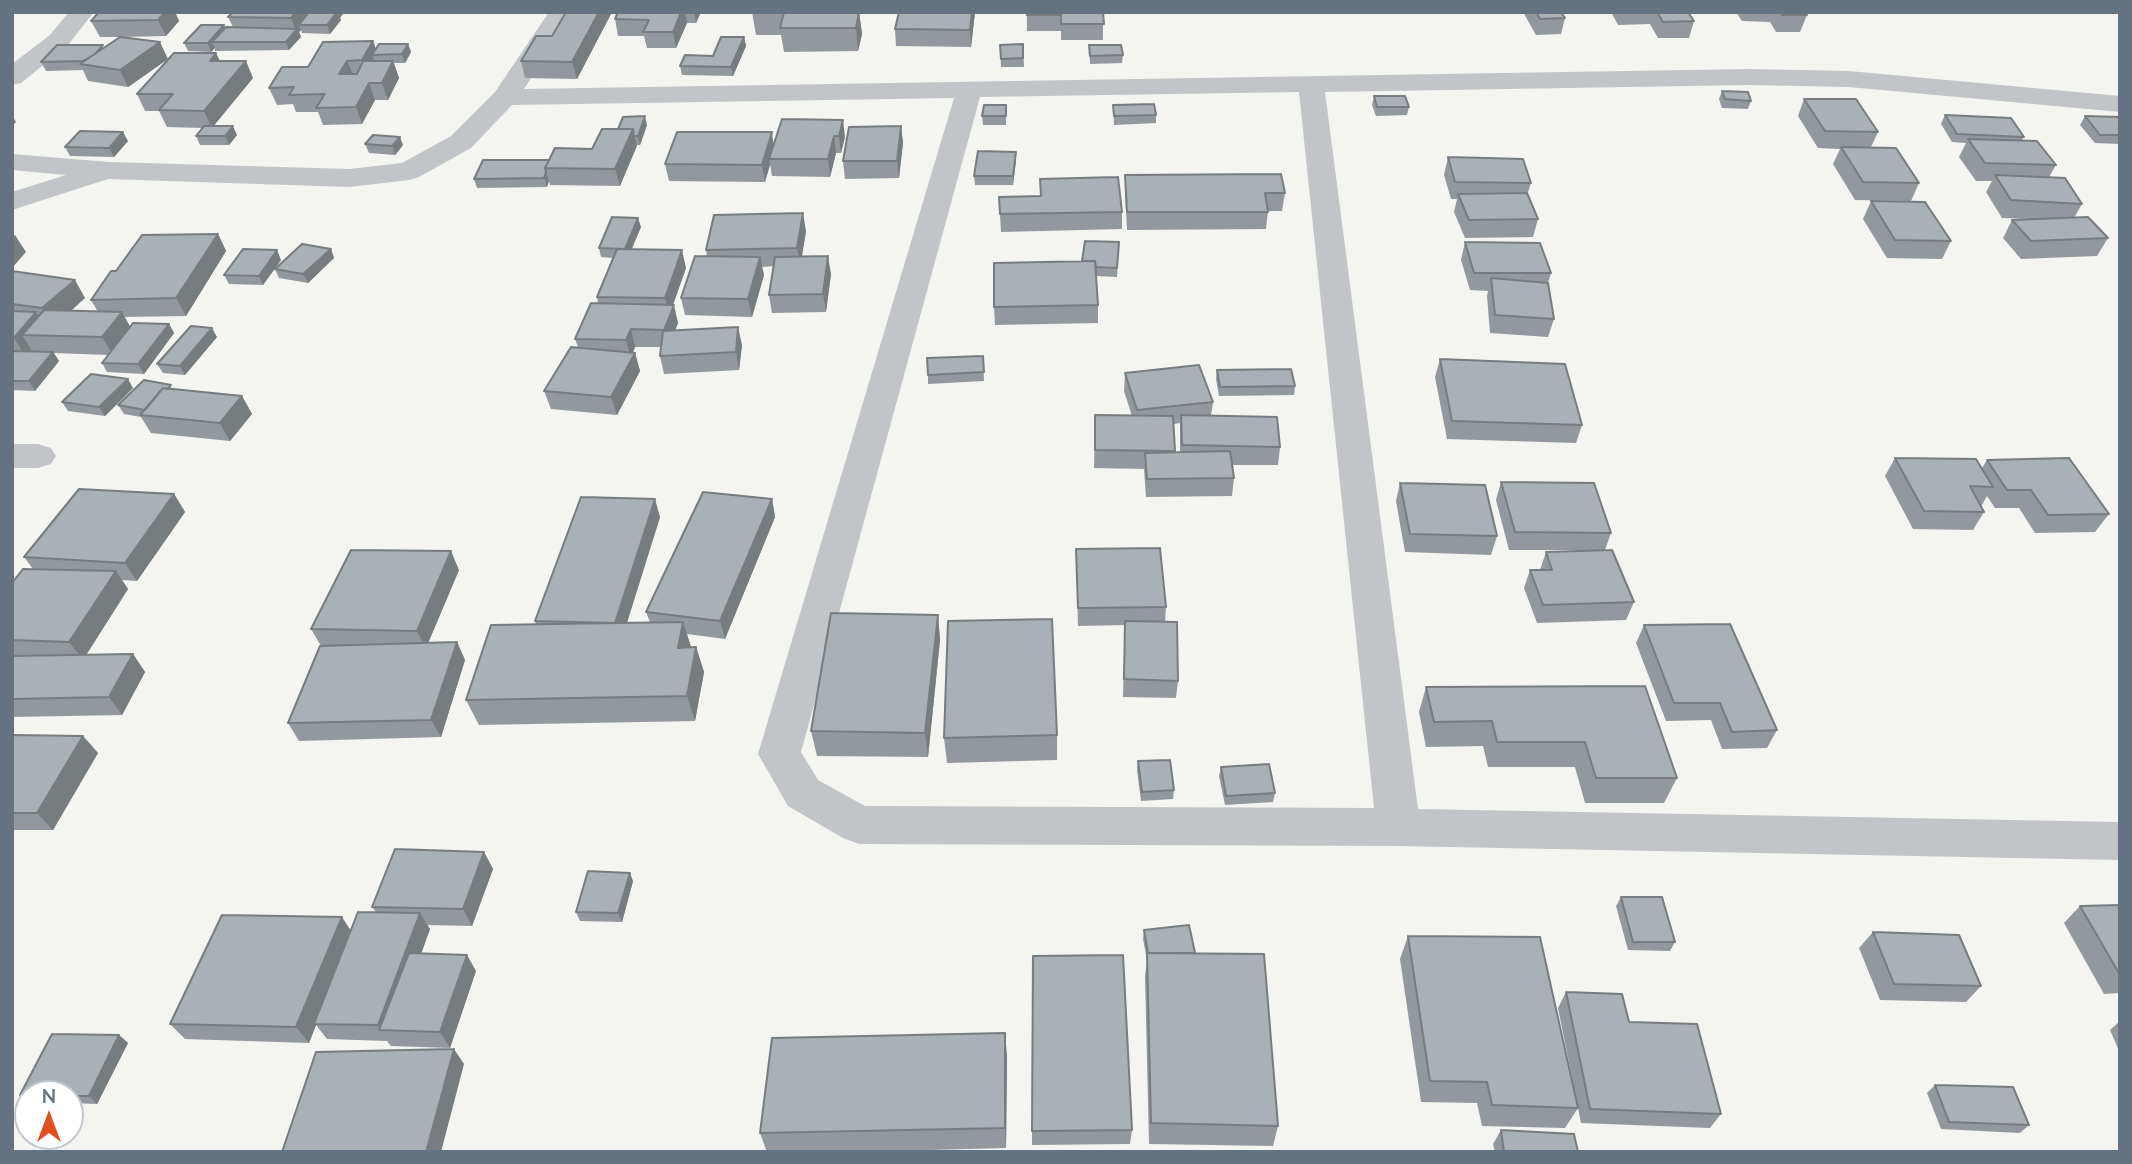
<!DOCTYPE html>
<style>
body{margin:0}
#map{position:relative;width:2132px;height:1164px;overflow:hidden;background:#f4f4f0;font-family:Mulish,sans-serif}
canvas{display:block}
.frame{position:absolute;inset:0;border:14px solid #637381;pointer-events:none}
.north{position:absolute;left:14px;top:1080px;width:70px;height:70px;box-sizing:border-box;background:#fff;border:2px solid #c1c7cd;border-radius:50%;rotate:0deg;font-size:19px;font-weight:700;line-height:28px;text-align:center;color:#637381}
.north::after{content:'';display:block;margin:auto;width:24px;height:32px;background:#e24e21;clip-path:polygon(50% 0,100% 100%,50% 72%,0 100%)}
</style>
<div id="map">
<canvas width="2132" height="1164"></canvas>
<div class="frame"></div>
<div class="north">N</div>
</div>
<script>
const ctx = document.querySelector('canvas').getContext('2d');
ctx.lineJoin = 'round';
function shape(rows) {
  const path = new Path2D();
  for (const r of rows) {
    path.moveTo(r[0], r[1]);
    for (let i = 2; i < r.length; i += 2) path.lineTo(r[i], r[i + 1]);
  }
  return path;
}
function fillPath(path, color) {
  ctx.fillStyle = color;
  ctx.fill(path, 'evenodd');
}
function trace(path, color, width, dash) {
  ctx.strokeStyle = color;
  ctx.lineWidth = width;
  ctx.lineCap = dash ? 'butt' : 'round';
  ctx.setLineDash(dash || []);
  ctx.stroke(path);
}
fillPath(shape([
 [69,12,94,12,68,45,21,83,12,85,12,64,50,35,69,12],
 [549,12,573,12,524,89,1749,69,1849,71,2120,96,2120,112,1849,87,1749,85,1325,92,1418,809,2120,822,2120,860,1398,846,859,844,843,838,788,806,758,754,954,98,512,105,471,148,419,177,409,180,349,187,108,179,12,210,12,192,66,175,12,170,12,154,109,162,349,169,402,163,451,136,495,92,549,12],
 [1299,92,1374,808,865,806,818,780,801,752,980,97,1299,92],
 [12,444,38,444,51,448,56,456,51,464,38,468,12,468,12,444]
]), '#c1c5c8');
fillPath(shape([
 [99,12,175,12,179,21,166,36,123,37,168,59,128,87,88,81,83,70,46,71,41,62,104,47,120,37,100,37,91,21],
 [233,12,344,12,340,18,341,20,330,34,302,33,301,30,299,32,301,37,289,50,215,51,215,48,211,52,188,51,184,43,225,27,233,27,228,17],
 [566,12,612,12,577,79,525,78,521,61,552,36],
 [618,12,701,12,696,23,687,23,676,48,647,48,644,36,618,36,615,19],
 [752,12,859,12,862,34,858,51,784,52,781,35,756,35],
 [975,12,971,47,896,46,895,29],
 [1027,12,1103,12,1103,40,1061,40,1061,31,1027,31],
 [1523,12,1561,12,1565,18,1561,34,1536,35],
 [1611,12,1688,12,1694,21,1689,38,1658,38,1650,24,1618,25],
 [1736,12,1804,12,1807,15,1800,32,1776,32,1770,22,1742,21],
 [744,37,746,46,733,76,682,75,680,66,713,56],
 [373,41,376,49,408,44,411,52,405,63,394,63,399,78,388,100,375,100,362,124,323,125,318,112,296,112,293,104,277,105,269,88,308,67],
 [1023,44,1024,67,1001,67,1000,45],
 [1089,45,1123,55,1122,63,1090,64],
 [216,53,220,61,253,78,213,126,237,135,229,145,200,145,196,136,202,128,167,127,159,111,145,111,137,94],
 [1722,91,1751,101,1748,109,1722,108,1719,99],
 [1374,96,1409,107,1407,115,1376,116,1372,105],
 [1804,99,1878,132,1871,147,1919,183,1911,201,1855,200,1833,164,1840,149,1818,148,1798,116],
 [1006,105,1006,125,983,125,982,116],
 [1113,105,1156,115,1156,123,1114,125],
 [1945,115,2024,137,2022,140,2056,165,2049,177,2082,204,2074,218,2108,238,2097,256,2021,259,2003,238,2012,220,2033,219,2002,218,1986,192,1992,181,1976,181,1959,157,1966,143,1952,142,1941,124],
 [2085,116,2120,117,2120,144,2095,143,2080,125],
 [782,119,845,137,841,153,836,153,830,177,772,176,770,164,765,182,669,181,665,164,774,145],
 [647,125,640,145,636,145,620,186,550,185,549,181,547,187,477,188,474,179,592,149,618,129],
 [901,126,903,143,899,178,845,179,843,161],
 [128,141,114,157,70,156,65,147],
 [365,144,403,145,395,155,369,153],
 [1016,152,1016,160,1013,185,975,185,974,176],
 [1448,157,1531,183,1527,195,1538,219,1533,237,1465,238,1454,212,1457,199,1451,199,1444,175],
 [1125,175,1285,193,1282,211,1268,211,1266,229,1127,230,1125,192],
 [1040,179,1122,212,1122,229,1001,232,999,197,1040,196],
 [1871,201,1951,241,1942,259,1887,258,1863,219],
 [641,227,631,249,686,268,673,305,678,323,675,331,742,345,739,370,664,374,660,356,661,347,635,347,633,352,635,353,640,371,617,415,551,409,544,391,578,347,575,339,598,303,597,297,613,258,601,257,599,248],
 [806,231,802,257,831,274,826,312,772,313,769,295,774,266,762,267,764,275,752,317,685,315,681,298,707,257,706,250],
 [218,234,226,251,186,316,124,317,130,327,169,324,174,333,144,374,107,372,102,363,108,355,54,353,59,361,35,391,12,390,12,271,85,298,71,311,98,312,91,300,116,271],
 [1119,242,1117,277,1096,276,1098,305,1098,323,995,325,994,307],
 [1465,242,1551,273,1548,283,1554,319,1548,337,1490,333,1487,296,1488,291,1470,290,1461,260],
 [331,249,334,258,308,283,279,278,275,269],
 [281,260,263,285,229,284,224,275],
 [217,337,185,375,163,373,157,364],
 [983,356,984,381,928,384,928,375],
 [1440,359,1582,425,1576,443,1447,439,1435,377],
 [1217,370,1295,386,1294,395,1219,396,1216,379],
 [1125,373,1213,402,1211,416,1280,447,1278,465,1232,465,1234,478,1232,496,1146,497,1144,469,1094,468,1095,415,1132,416,1124,391],
 [1180,423,1180,452,1175,453,1174,424],
 [133,388,105,416,68,411,62,402],
 [174,389,242,396,252,414,230,441,151,433,141,417,124,414,118,405],
 [1895,458,1982,468,1987,460,2109,514,2095,532,2035,533,2019,508,1995,508,1987,496,1982,505,1980,505,1984,512,1973,530,1913,529,1885,476],
 [1501,482,1611,533,1605,550,1634,602,1626,620,1537,623,1524,588,1530,570,1540,570,1546,552,1586,550,1509,550,1496,500],
 [1400,483,1497,536,1491,555,1405,552,1396,501],
 [174,494,185,512,137,581,122,580,128,589,86,655,133,654,145,672,122,715,12,717,12,583,33,569,24,557],
 [772,499,775,517,725,639,687,634,691,647,696,647,704,672,695,721,479,725,466,700,536,624,535,621,660,517,627,623,650,622,646,612],
 [1076,549,1166,607,1165,622,1178,681,1176,698,1123,697,1125,625,1078,626],
 [459,570,428,643,457,642,465,660,441,737,299,741,288,723,321,646,311,629],
 [938,615,940,640,928,757,817,756,811,731],
 [1644,625,1777,730,1767,748,1722,749,1711,720,1666,721,1636,643],
 [1645,686,1677,778,1664,803,1585,803,1575,767,1488,767,1483,746,1426,747,1419,712,1426,687],
 [12,735,83,736,98,753,53,830,12,830],
 [1057,735,1057,760,947,763,944,738],
 [1138,761,1174,790,1173,799,1141,801,1137,770],
 [1221,767,1275,793,1273,802,1225,805,1219,776],
 [484,852,493,869,472,926,427,925,430,929,421,954,476,971,450,1048,391,1046,387,1041,327,1039,316,1025,309,1043,185,1039,170,1024,351,930,376,912,372,907],
 [633,881,622,922,580,921,576,912],
 [1621,897,1675,942,1670,951,1628,950,1616,906],
 [2120,905,2120,993,2104,994,2064,923,2080,906],
 [1144,930,1195,953,1278,1126,1273,1146,1149,1144,1145,976,1147,960,1143,939],
 [1873,932,1981,986,1966,1002,1880,1000,1859,948],
 [1408,936,1578,1108,1565,1128,1482,1126,1477,1103,1421,1102,1400,959],
 [1566,992,1629,1022,1721,1114,1710,1128,1581,1123,1558,1008],
 [2120,1021,2120,1053,2110,1030],
 [119,1035,128,1043,97,1104,70,1103,70,1094,28,1094,28,1102,20,1095],
 [1007,1055,1006,1148,854,1152,767,1152,760,1133],
 [1935,1085,2029,1125,2020,1133,1941,1129,1927,1093],
 [1132,1130,1130,1144,1032,1145,1032,1131],
 [1501,1130,1578,1152,1495,1152,1493,1144]
]), '#92989d');
fillPath(shape([
 [161,12,175,12,179,21,166,36,158,20],
 [295,12,315,12,299,25,301,30,299,32,301,37,289,50,286,42,296,31,291,18],
 [335,12,344,12,340,18,341,20,330,34,327,25],
 [599,12,612,12,577,79,572,62],
 [681,12,685,12,687,23,676,48,673,32],
 [694,12,701,12,696,23],
 [859,12,862,34,858,51,856,28],
 [972,12,975,12,971,47,970,30],
 [224,25,228,33,212,42,215,48,211,52,208,43],
 [744,37,746,46,733,76,731,67],
 [373,41,378,55,372,55,375,63,368,77,362,60],
 [160,42,168,59,128,87,120,70],
 [408,44,411,52,405,63,402,54],
 [216,53,224,70,210,61],
 [246,61,253,78,212,128,204,111],
 [347,61,354,77,339,74],
 [393,61,399,78,388,100,382,83],
 [369,83,375,100,362,124,356,107],
 [12,115,16,122,12,126],
 [645,116,647,125,640,145,638,136],
 [843,120,845,137,841,153,839,136],
 [233,126,237,135,229,145,225,136],
 [901,126,903,143,899,178,897,161],
 [633,129,637,146,620,186,615,169],
 [123,132,128,141,114,157,109,148],
 [772,132,774,150,769,159,770,165,765,182,762,165],
 [834,136,836,153,830,177,828,159],
 [400,137,403,145,395,155,392,146],
 [1016,152,1016,160,1013,185,1013,176],
 [546,172,549,181,547,187,544,178],
 [803,213,806,231,800,266,797,248],
 [638,218,641,227,628,258,625,249],
 [218,234,226,251,186,316,176,298],
 [15,235,26,252,12,268,12,238],
 [331,249,334,258,308,283,303,274],
 [277,250,281,260,263,285,259,276],
 [682,250,686,268,669,316,665,298],
 [828,256,831,274,826,312,823,294],
 [760,257,764,275,752,317,748,299],
 [75,280,85,298,53,326,42,308],
 [674,305,678,323,668,348,664,330],
 [36,312,47,330,22,335,31,349,25,355,14,338],
 [122,312,132,330,113,355,102,337],
 [169,324,174,333,144,374,138,364],
 [738,327,742,345,739,370,736,352],
 [212,328,217,337,185,375,180,366],
 [631,329,635,347,631,358,626,340],
 [53,352,59,361,35,391,29,381],
 [635,353,640,371,617,415,611,397],
 [128,379,133,388,105,416,99,407],
 [242,396,252,414,230,441,220,423],
 [174,494,185,512,137,581,125,563],
 [655,499,660,517,621,641,615,623],
 [772,499,775,517,725,639,720,621],
 [451,551,459,570,426,648,417,631],
 [116,571,128,589,83,660,69,642],
 [938,615,940,640,928,757,925,733],
 [683,622,691,647,678,648],
 [457,642,465,660,441,737,431,720],
 [696,647,704,672,695,721,687,696],
 [133,654,145,672,122,715,109,697],
 [83,736,98,753,53,830,37,813],
 [484,852,493,869,472,926,463,909],
 [630,873,633,881,622,922,618,913],
 [420,913,430,929,393,1031,382,1030,378,1025],
 [342,917,353,934,314,1024,316,1025,309,1043,296,1027],
 [467,955,476,971,450,1048,440,1032],
 [1005,1033,1007,1055,1006,1148,1005,1128],
 [119,1035,128,1043,97,1104,89,1096],
 [454,1049,464,1064,441,1152,426,1152]
]), '#777c7f');
const building = shape([
 [99,12,165,12,158,20,91,21,99,12],
 [233,12,295,12,291,18,228,17,233,12],
 [309,12,337,12,327,25,299,25,309,12],
 [566,12,599,12,572,62,521,61,536,36,552,36,566,12],
 [618,12,681,12,673,32,643,32,649,20,615,19,618,12],
 [784,12,859,12,856,28,780,28,784,12],
 [899,12,972,12,970,30,895,29,899,12],
 [1027,12,1103,12,1104,24,1061,24,1061,15,1027,15,1027,12],
 [1536,12,1561,12,1565,18,1540,19,1536,12],
 [1657,12,1688,12,1694,21,1663,22,1657,12],
 [1780,12,1804,12,1807,15,1782,15,1780,12],
 [201,25,224,25,208,43,184,43,201,25],
 [226,27,297,29,286,42,212,42,226,27],
 [120,37,160,42,120,70,80,64,120,37],
 [721,37,744,37,731,67,680,66,685,55,713,56,721,37],
 [373,41,362,60,347,61,339,74,357,74,363,61,393,61,382,83,369,83,356,107,316,108,325,94,289,95,294,87,269,88,282,67,308,67,323,42,373,41],
 [379,44,408,44,402,54,372,55,379,44],
 [1023,44,1023,58,1001,59,1000,45,1023,44],
 [57,45,103,45,95,54,83,61,41,62,57,45],
 [1089,45,1121,45,1123,55,1090,56,1089,45],
 [174,53,216,53,210,61,246,61,204,111,159,110,173,94,137,94,174,53],
 [1722,91,1748,92,1751,101,1725,99,1722,91],
 [1374,96,1405,96,1409,107,1377,107,1374,96],
 [1804,99,1856,99,1878,132,1825,131,1804,99],
 [1154,104,1156,115,1114,116,1113,105,1154,104],
 [984,105,1006,105,1006,116,982,116,984,105],
 [1945,115,2011,118,2024,137,1957,134,1945,115],
 [645,116,638,136,634,136,633,129,618,129,623,117,645,116],
 [2085,116,2120,117,2120,135,2100,135,2085,116],
 [782,119,843,120,839,136,834,136,828,159,769,159,782,119],
 [204,126,233,126,225,136,196,136,204,126],
 [901,126,897,161,843,161,849,127,901,126],
 [602,129,633,129,615,169,545,168,555,148,592,149,602,129],
 [80,131,123,132,109,148,65,147,80,131],
 [677,132,772,132,762,165,665,164,677,132],
 [373,135,400,137,392,146,365,144,373,135],
 [1968,139,2037,141,2056,165,1985,163,1968,139],
 [1841,147,1896,148,1919,183,1863,182,1841,147],
 [978,151,1016,152,1013,176,974,176,978,151],
 [1448,157,1523,159,1531,183,1455,182,1448,157],
 [483,160,549,160,545,168,546,172,544,178,474,179,483,160],
 [1281,174,1285,193,1265,193,1268,212,1127,212,1125,175,1281,174],
 [1995,175,2065,178,2082,204,2011,200,1995,175],
 [1118,177,1122,212,1000,214,999,197,1041,196,1040,179,1118,177],
 [1527,193,1538,219,1469,220,1458,194,1527,193],
 [1871,201,1925,202,1951,241,1895,240,1871,201],
 [803,213,797,248,706,250,714,215,803,213],
 [612,217,638,218,625,249,599,248,612,217],
 [2088,217,2108,238,2031,241,2012,220,2088,217],
 [218,234,176,298,91,300,111,271,116,271,142,235,218,234],
 [1085,241,1119,242,1117,268,1096,267,1095,261,1082,261,1085,241],
 [1465,242,1540,243,1551,273,1474,273,1465,242],
 [302,244,331,249,303,274,275,269,302,244],
 [243,249,277,250,259,276,224,275,243,249],
 [617,249,682,250,665,298,597,297,617,249],
 [695,256,760,257,748,299,681,298,695,256],
 [828,256,823,294,769,295,775,257,828,256],
 [1095,261,1098,305,994,307,994,263,1095,261],
 [12,271,75,280,42,308,12,304,12,271],
 [1491,278,1548,283,1554,319,1495,315,1491,278],
 [591,303,674,305,664,330,631,329,626,340,575,339,591,303],
 [44,310,122,312,102,337,22,335,44,310],
 [12,311,36,312,14,338,12,337,12,311],
 [133,323,169,324,138,364,102,363,133,323],
 [191,326,212,328,180,366,157,364,191,326],
 [738,327,736,352,660,356,663,331,738,327],
 [571,347,635,353,611,397,544,391,571,347],
 [14,351,53,352,29,381,12,381,12,353,14,351],
 [983,356,984,372,928,375,927,358,983,356],
 [1440,359,1565,364,1582,425,1452,421,1440,359],
 [1199,365,1213,402,1137,410,1125,373,1199,365],
 [1291,369,1295,386,1220,387,1217,370,1291,369],
 [91,374,128,379,99,407,62,402,91,374],
 [144,380,171,385,168,389,163,388,145,410,118,405,144,380],
 [163,388,242,396,220,423,140,415,163,388],
 [1095,415,1173,416,1175,451,1095,450,1095,415],
 [1181,415,1277,417,1280,447,1182,445,1181,415],
 [1230,451,1234,478,1147,479,1145,453,1230,451],
 [1895,458,1976,459,1993,487,1970,486,1984,512,1924,511,1895,458],
 [2069,458,2109,514,2048,515,2031,490,2007,490,1987,460,2069,458],
 [1501,482,1594,483,1611,533,1515,532,1501,482],
 [1400,483,1485,485,1497,536,1410,534,1400,483],
 [79,489,174,494,125,563,24,557,79,489],
 [703,492,772,499,720,621,646,612,703,492],
 [581,497,655,499,615,623,535,621,581,497],
 [1160,548,1166,607,1078,608,1076,549,1160,548],
 [351,550,451,551,417,631,311,629,351,550],
 [1612,550,1634,602,1543,605,1530,570,1552,570,1546,552,1612,550],
 [23,569,116,571,69,642,12,640,12,583,23,569],
 [831,613,938,615,925,733,811,731,831,613],
 [1052,619,1057,735,944,738,948,621,1052,619],
 [1125,621,1177,622,1178,681,1124,679,1125,621],
 [683,622,678,648,696,647,687,696,466,700,491,625,683,622],
 [1730,624,1777,730,1732,732,1720,703,1674,703,1644,625,1730,624],
 [457,642,431,720,288,723,320,646,457,642],
 [133,654,109,697,12,699,12,656,133,654],
 [1645,686,1677,778,1596,778,1585,742,1497,742,1492,721,1434,722,1426,687,1645,686],
 [12,735,83,736,37,813,12,813,12,735],
 [1170,760,1174,790,1142,792,1138,761,1170,760],
 [1269,764,1275,793,1226,796,1221,767,1269,764],
 [395,849,484,852,463,909,372,907,395,849],
 [588,871,630,873,618,913,576,912,588,871],
 [1621,897,1662,897,1675,942,1633,942,1621,897],
 [2120,905,2120,975,2080,906,2120,905],
 [358,912,420,913,378,1025,314,1024,358,912],
 [222,915,342,917,296,1027,170,1024,222,915],
 [1189,925,1195,953,1148,953,1144,930,1189,925],
 [1873,932,1959,935,1981,986,1894,984,1873,932],
 [1408,936,1540,937,1578,1108,1492,1105,1487,1082,1430,1081,1408,936],
 [409,953,467,955,440,1032,379,1030,409,953],
 [1147,953,1264,954,1278,1126,1151,1123,1147,953],
 [1123,955,1132,1130,1032,1131,1033,956,1123,955],
 [1566,992,1622,994,1629,1022,1697,1024,1721,1114,1590,1109,1566,992],
 [1005,1033,1005,1128,760,1133,772,1038,1005,1033],
 [52,1034,119,1035,89,1096,70,1096,70,1094,28,1094,28,1095,20,1095,52,1034],
 [454,1049,426,1152,282,1152,316,1052,454,1049],
 [1935,1085,2013,1087,2029,1125,1949,1122,1935,1085],
 [1501,1130,1574,1134,1578,1152,1504,1152,1501,1130]
]);
fillPath(building, '#aab1b6');
trace(building, '#777c7f', 2);
</script>
